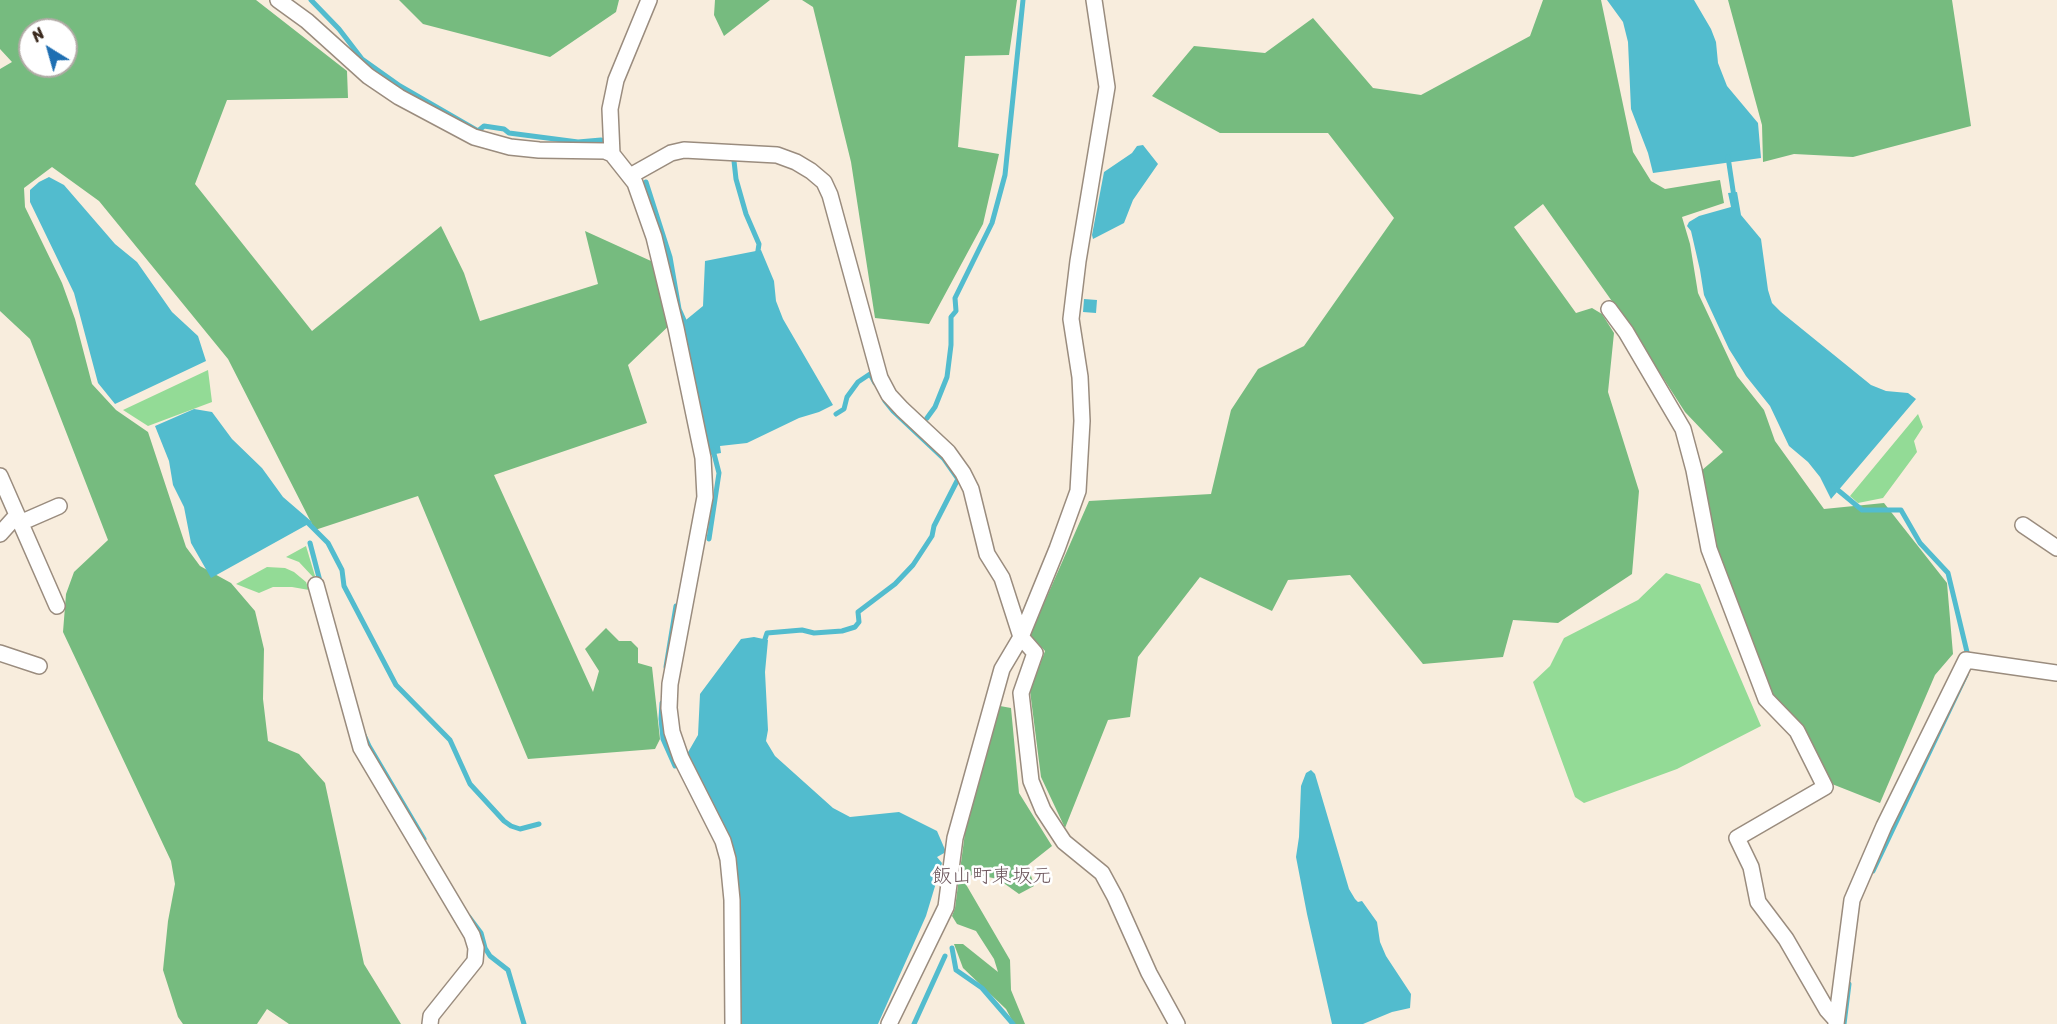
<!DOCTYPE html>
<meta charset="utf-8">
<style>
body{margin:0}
#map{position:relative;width:2057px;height:1024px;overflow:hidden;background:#f8eddd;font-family:Sriracha,sans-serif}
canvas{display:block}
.north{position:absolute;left:18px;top:18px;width:60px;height:60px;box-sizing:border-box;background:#fff;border:2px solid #b1aaa5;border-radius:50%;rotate:323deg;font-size:16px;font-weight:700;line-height:24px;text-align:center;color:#3b2a1e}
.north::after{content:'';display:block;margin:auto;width:21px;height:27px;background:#1f6fb2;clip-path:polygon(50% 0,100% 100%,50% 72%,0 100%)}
</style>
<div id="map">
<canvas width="2057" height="1024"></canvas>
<div class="north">N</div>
</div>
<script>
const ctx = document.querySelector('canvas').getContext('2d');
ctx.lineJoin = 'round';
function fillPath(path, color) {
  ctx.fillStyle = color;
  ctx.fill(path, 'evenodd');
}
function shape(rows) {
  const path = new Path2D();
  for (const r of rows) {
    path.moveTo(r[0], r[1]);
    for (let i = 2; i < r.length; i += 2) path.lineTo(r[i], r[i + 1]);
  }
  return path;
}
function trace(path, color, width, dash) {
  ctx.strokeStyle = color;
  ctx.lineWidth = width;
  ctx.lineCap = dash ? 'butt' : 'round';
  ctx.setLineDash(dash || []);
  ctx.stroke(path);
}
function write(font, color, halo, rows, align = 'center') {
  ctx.font = font + ' Sriracha,"Klee One",sans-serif';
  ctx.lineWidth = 5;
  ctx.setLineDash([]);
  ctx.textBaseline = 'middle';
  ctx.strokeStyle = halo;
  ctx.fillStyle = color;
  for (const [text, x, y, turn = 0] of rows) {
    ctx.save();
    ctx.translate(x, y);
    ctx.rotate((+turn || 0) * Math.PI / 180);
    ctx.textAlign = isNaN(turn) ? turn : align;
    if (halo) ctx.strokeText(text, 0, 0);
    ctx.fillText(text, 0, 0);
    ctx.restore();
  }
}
fillPath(shape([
 [208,370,212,402,148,426,123,410],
 [1918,414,1923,427,1914,441,1917,452,1883,498,1858,503,1850,496],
 [306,546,315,576,313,577,299,562,286,557],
 [267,567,285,568,294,572,306,582,309,590,292,587,273,587,259,593,236,584],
 [1666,573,1700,584,1761,726,1677,769,1584,803,1575,797,1533,682,1550,666,1564,638,1638,600]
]), '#93db96');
fillPath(shape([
 [0,0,256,0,347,71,348,98,227,100,195,184,312,331,441,226,464,273,480,321,598,284,585,231,662,266,678,317,628,365,647,423,494,475,593,692,599,671,585,649,606,628,619,641,631,641,638,648,638,663,652,667,660,739,655,749,528,759,418,496,315,530,228,359,99,201,52,167,24,188,25,207,62,283,75,319,92,384,116,410,148,432,186,547,200,566,231,583,255,611,264,649,263,699,268,741,299,754,325,783,364,964,401,1024,289,1024,267,1009,257,1024,183,1024,178,1017,163,970,168,921,175,884,171,861,63,632,66,594,74,572,108,540,30,339,0,311,0,69,12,62,0,49],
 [30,30,66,30,66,66,30,66],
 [399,0,619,0,616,12,550,57,423,24],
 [715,0,770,0,724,36,714,15],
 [802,0,1017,0,1009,55,965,56,958,147,999,154,983,224,929,324,875,318,851,162,813,7],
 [1543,0,1601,0,1633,152,1651,181,1665,189,1720,180,1724,203,1682,217,1690,244,1698,293,1737,376,1764,410,1775,441,1824,509,1884,503,1947,583,1953,654,1935,675,1880,803,1832,784,1802,727,1771,693,1720,564,1701,471,1723,452,1685,412,1631,328,1543,204,1514,227,1576,313,1592,308,1602,314,1614,333,1608,392,1639,491,1632,574,1558,623,1513,620,1503,657,1423,664,1350,575,1288,580,1272,611,1200,577,1138,657,1130,717,1108,720,1065,828,1041,777,1030,691,1045,651,1030,635,1089,501,1211,494,1231,410,1258,369,1304,346,1394,218,1328,133,1220,133,1152,96,1194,46,1265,53,1313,18,1373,88,1421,95,1530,36],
 [1728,0,1952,0,1971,126,1853,157,1794,154,1763,162,1762,125],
 [1000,706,1011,708,1019,793,1052,846,1028,865,1034,886,1019,894,998,879,973,874,964,881,1010,960,1011,990,1025,1024,1014,1024,1006,1009,963,968,954,944,963,944,998,972,994,959,976,931,957,924,952,916,955,908,966,825]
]), '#76bb7f');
fillPath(shape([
 [1607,0,1694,0,1711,29,1716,42,1718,63,1727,86,1758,123,1761,158,1653,173,1648,153,1631,109,1628,42,1623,22],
 [1143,145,1158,164,1133,200,1124,223,1093,239,1092,235,1104,172,1132,153,1137,146],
 [49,177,64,185,115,244,137,262,172,312,198,336,206,361,115,404,98,383,74,293,30,202,30,190,39,182],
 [1737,192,1741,215,1761,239,1768,290,1772,303,1781,312,1871,385,1886,391,1908,393,1916,399,1831,499,1820,477,1808,462,1789,446,1770,406,1746,376,1729,349,1704,295,1700,270,1691,231,1687,226,1689,222,1699,216,1731,207,1728,193],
 [761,250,774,281,776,301,783,319,833,405,819,412,799,418,747,443,720,446,721,453,710,455,681,324,703,306,705,261],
 [1084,299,1097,300,1096,313,1083,312],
 [194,409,212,412,232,439,262,468,283,497,312,522,211,578,191,543,184,507,173,485,169,461,155,426],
 [754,637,768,640,765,672,768,730,766,741,775,756,833,808,850,817,899,812,937,831,946,852,937,857,942,863,926,916,878,1024,740,1024,737,862,729,837,687,754,698,735,700,694,741,639],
 [1311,770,1315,774,1349,889,1355,899,1358,902,1362,901,1377,922,1380,942,1386,956,1411,994,1410,1008,1392,1012,1363,1024,1332,1024,1307,914,1296,857,1299,837,1301,786,1306,773]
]), '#52bcce');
trace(shape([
 [311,0,339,29,362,59,400,86,478,131,484,126,504,129,509,133,578,142,601,140],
 [1728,157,1734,197],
 [734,161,736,179,746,214,759,244,757,257],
 [646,182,670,257,679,309,687,327],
 [836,414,844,409,847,397,858,382,870,374,875,383],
 [927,418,935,407,947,377,951,345,951,317,956,311,955,298,992,223,1005,175,1023,0],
 [1833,486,1862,510,1901,510,1920,543,1948,573,1967,652],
 [305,520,328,543,342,570,344,586,396,685,450,740,470,784,504,821,511,826,520,829,539,824],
 [709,539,719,473,713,450],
 [310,543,321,585],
 [763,645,767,633,802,630,814,633,842,631,855,627,859,622,858,612,895,584,913,565,932,536,934,526,958,479,944,459,893,411,885,401],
 [666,667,676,606],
 [662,703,661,719,663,739,675,766,677,764],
 [364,735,369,746,424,839],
 [1873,871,1966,675],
 [469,917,481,933,485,948,490,956,508,970,524,1024],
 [952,948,956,970,982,988,1013,1024],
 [914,1024,945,956],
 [1844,1024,1849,984]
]), '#52bcce', 5);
const minor = shape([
 [278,0,307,21,368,76,399,97,474,137,510,147,539,150,605,151,612,154,635,183,654,237,676,328,703,458,705,497,670,684,669,708,672,732,681,758,723,841,728,859,732,900,733,1024],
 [612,154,610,109,616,80,649,0],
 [630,176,671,153,684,150,777,155,796,162,811,171,824,182,830,195,880,378,889,395,902,409,948,452,963,473,971,489,987,554,1002,578,1021,637,1035,653,1021,693,1031,781,1043,810,1064,842,1102,873,1115,897,1149,973,1177,1024],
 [1609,309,1626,332,1683,429,1694,470,1709,549,1766,699,1797,731,1825,787,1737,838,1751,867,1758,902,1786,939,1827,1010,1836,1020],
 [0,476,57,606],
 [20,523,59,506],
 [2023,525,2057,548],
 [0,534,17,515],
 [316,585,361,748,472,935,476,948,475,961,431,1016,430,1024],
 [0,653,39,666],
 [889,1024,946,907,955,838,1002,669,1021,637,1057,549,1078,491,1082,421,1080,377,1071,319,1078,261,1107,87,1094,0],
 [1836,1024,1852,900,1884,826,1966,660,2057,673]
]);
trace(minor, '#9a8c7e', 18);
trace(minor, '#fff', 15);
write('20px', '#6e585e', '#fff', [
 ["飯山町東坂元",992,877]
]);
</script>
